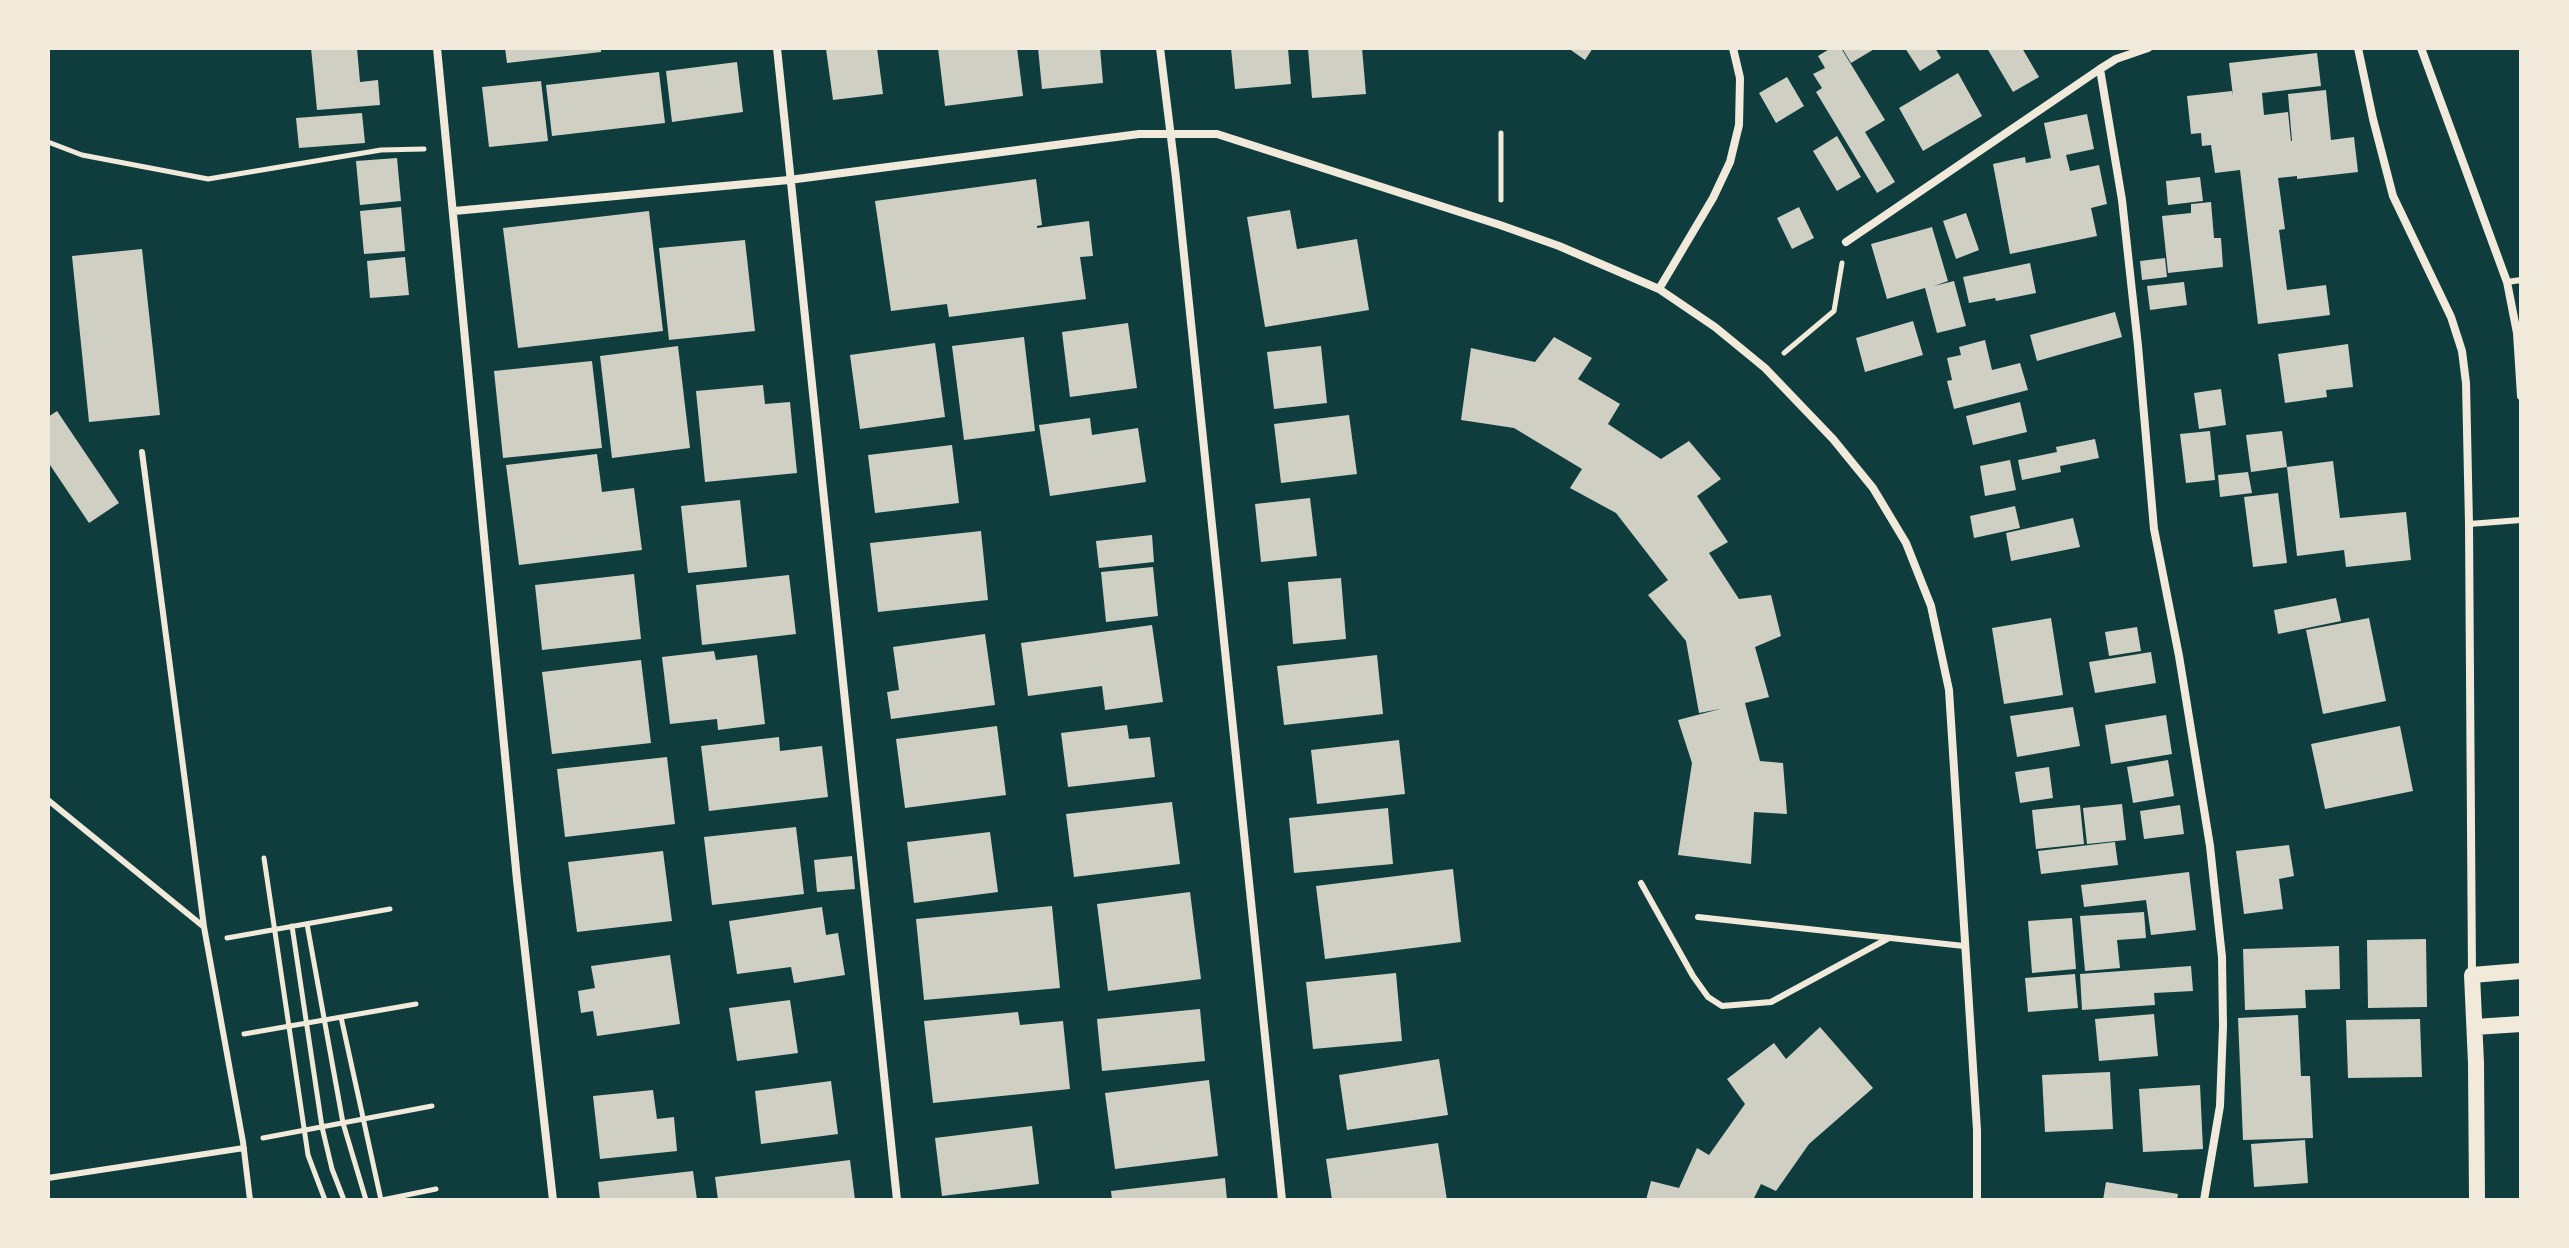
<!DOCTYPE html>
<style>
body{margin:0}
#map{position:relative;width:2569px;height:1248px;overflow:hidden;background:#0f3d3e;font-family:Georgia,serif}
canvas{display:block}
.frame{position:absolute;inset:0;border:50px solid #f1e9da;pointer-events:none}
</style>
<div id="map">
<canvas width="2569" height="1248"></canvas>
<div class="frame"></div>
</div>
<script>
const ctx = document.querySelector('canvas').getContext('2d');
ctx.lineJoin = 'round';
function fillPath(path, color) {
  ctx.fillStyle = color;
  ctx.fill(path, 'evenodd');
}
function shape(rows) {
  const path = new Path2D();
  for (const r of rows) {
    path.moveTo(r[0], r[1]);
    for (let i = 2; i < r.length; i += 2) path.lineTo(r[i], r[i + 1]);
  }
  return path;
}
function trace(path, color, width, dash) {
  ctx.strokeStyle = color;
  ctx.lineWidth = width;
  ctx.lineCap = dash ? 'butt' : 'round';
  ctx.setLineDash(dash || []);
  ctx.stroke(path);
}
fillPath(shape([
 [311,48,357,48,360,82,378,80,380,105,317,110],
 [505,48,601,48,601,52,507,63],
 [837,48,877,48,883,94,833,100,826,49],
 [938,48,1017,48,1023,96,945,106],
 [1038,48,1100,48,1103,83,1042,89],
 [1231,48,1288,48,1291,84,1235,89],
 [1308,48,1362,48,1366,94,1312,98],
 [1568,48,1593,48,1585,60],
 [1831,48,1841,48,1885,120,1865,132,1895,182,1877,193,1816,92,1822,88,1813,74,1825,68,1818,56],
 [1842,48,1876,48,1851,63],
 [1905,48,1935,48,1941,58,1920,71],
 [1987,48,2022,48,2039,77,2013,92],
 [2317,53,2321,86,2262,93,2264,115,2288,112,2291,141,2292,141,2288,94,2326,90,2331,140,2354,137,2358,172,2297,179,2297,176,2278,178,2285,229,2279,230,2287,290,2326,285,2330,315,2258,324,2240,170,2215,173,2211,145,2202,146,2201,133,2191,134,2187,96,2232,91,2233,96,2229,63],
 [737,62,743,112,672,122,666,71],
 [659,72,665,123,552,136,546,85],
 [1958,73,1982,116,1923,151,1899,108],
 [1787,77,1804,106,1776,123,1759,93],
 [541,81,548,141,489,147,482,87],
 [362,113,365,143,299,148,296,118],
 [2087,114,2094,149,2066,155,2070,171,2099,165,2107,204,2091,208,2097,236,2010,254,1993,164,2025,157,2026,163,2051,158,2044,123],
 [1837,136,1861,177,1837,191,1813,151],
 [397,158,401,201,360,205,356,161],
 [2200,177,2203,201,2168,205,2166,181],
 [1036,179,1042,225,1037,226,1037,228,1089,221,1093,256,1080,257,1086,299,949,317,947,304,891,311,875,201],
 [2211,202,2214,238,2221,238,2223,267,2168,273,2162,216,2191,213,2191,204],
 [401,207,405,251,364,254,360,211],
 [1799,207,1814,238,1792,249,1777,218],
 [1290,210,1297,249,1357,239,1369,310,1265,327,1247,217],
 [649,211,663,331,518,348,503,228],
 [1966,213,1979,250,1956,259,1943,221],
 [1932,227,1948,281,1934,286,1954,281,1966,326,1937,333,1925,288,1887,299,1871,244],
 [745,240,755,331,669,340,659,248],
 [142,249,160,415,89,422,72,256],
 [405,257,409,295,370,298,367,261],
 [2165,258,2167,277,2142,280,2140,261],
 [2030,263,2036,293,1996,301,1995,298,1969,303,1963,277],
 [2184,282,2187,305,2150,310,2147,286],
 [2115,312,2122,337,2037,361,2030,335],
 [1913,321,1923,355,1865,372,1856,338],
 [1128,323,1137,388,1070,397,1062,332],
 [1024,337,1035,431,964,440,952,346],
 [1554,337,1592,358,1578,379,1620,404,1608,424,1661,459,1689,441,1721,479,1697,496,1728,542,1709,553,1739,599,1771,595,1781,636,1755,647,1769,697,1745,703,1760,761,1783,763,1787,814,1754,812,1751,864,1678,855,1692,763,1678,720,1720,709,1699,713,1686,641,1648,595,1668,580,1616,513,1570,488,1582,469,1514,428,1461,420,1471,348,1535,362],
 [1985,340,1992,370,2020,363,2028,390,1954,409,1947,381,1952,380,1947,358,1961,355,1959,347],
 [935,343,945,417,860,429,850,355],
 [2348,344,2353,387,2326,390,2327,397,2285,403,2278,354],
 [678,346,690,448,612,458,600,356],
 [1321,346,1327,403,1274,409,1267,352],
 [592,361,602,448,503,458,494,371],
 [763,385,765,404,790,402,797,473,705,482,696,391],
 [2221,389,2226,425,2199,429,2194,393],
 [2020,402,2027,432,1973,445,1966,416],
 [57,411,119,503,89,523,48,462,48,417],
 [1349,415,1357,474,1281,483,1274,424],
 [1090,418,1092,435,1138,428,1146,482,1050,496,1039,425],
 [2210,431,2215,480,2186,483,2180,434],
 [2282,431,2287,467,2333,461,2340,518,2406,512,2411,560,2346,567,2344,550,2297,556,2287,467,2251,472,2246,435],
 [2095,439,2099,458,2060,466,2061,472,2022,480,2018,460,2057,452,2056,447],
 [952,445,959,503,875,513,868,455],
 [597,454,602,492,634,488,642,550,519,565,506,465],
 [2010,460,2016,490,1985,496,1980,466],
 [2248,472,2252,493,2220,497,2218,475],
 [2278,493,2287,563,2253,567,2244,497],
 [1310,498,1317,556,1261,562,1255,504],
 [740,500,747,567,688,573,681,506],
 [2015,506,2020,528,1974,538,1970,516],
 [2073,518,2080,547,2011,561,2006,533],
 [981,531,988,600,878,612,870,543],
 [1152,535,1154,562,1099,568,1096,541],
 [1153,567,1158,616,1106,622,1101,572],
 [634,574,641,639,542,650,535,585],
 [789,575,796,634,702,645,696,585],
 [1341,578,1346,639,1293,644,1288,582],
 [2336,598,2341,621,2278,634,2274,610],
 [2051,618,2063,695,2004,704,1992,628],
 [2369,618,2386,701,2323,714,2306,630],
 [1152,625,1163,702,1105,710,1102,686,1028,696,1021,643],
 [2137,627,2141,651,2109,656,2105,632],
 [985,634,995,705,891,719,887,692,899,690,893,647],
 [714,651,716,660,757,655,765,724,718,730,717,719,670,724,662,657],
 [2151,652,2156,683,2095,693,2089,662],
 [1377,655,1383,714,1284,725,1277,666],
 [641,660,651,743,552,754,542,672],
 [2073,707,2080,746,2017,757,2010,716],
 [2166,715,2172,754,2111,764,2105,725],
 [1127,725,1129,739,1150,737,1155,777,1068,787,1061,733],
 [997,726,1006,795,905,808,896,739],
 [2400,726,2413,791,2325,809,2311,744],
 [779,737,780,751,822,746,828,797,709,811,701,746],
 [1399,740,1405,794,1317,804,1311,750],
 [667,757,675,824,565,837,557,769],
 [2168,760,2174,796,2133,803,2127,767],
 [2049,767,2053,798,2020,803,2015,772],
 [1172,802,1180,864,1074,877,1066,814],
 [2122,804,2126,840,2087,844,2083,808],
 [2080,805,2084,844,2036,849,2032,810],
 [2180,805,2184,834,2144,839,2140,811],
 [1388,808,1393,864,1294,873,1289,818],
 [796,827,804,894,712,905,704,837],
 [990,832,998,892,914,903,907,842],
 [2115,842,2118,865,2041,874,2038,851],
 [2289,845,2294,876,2279,879,2283,909,2244,914,2236,851],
 [663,851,672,921,577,932,568,862],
 [852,856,855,889,817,892,814,860],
 [1453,869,1461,942,1325,959,1316,886],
 [2189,872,2196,930,2151,935,2146,900,2084,907,2081,885],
 [1190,892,1201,979,1108,991,1097,904],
 [1052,906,1060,988,924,1000,916,919],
 [822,907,826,935,838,933,845,975,794,983,791,967,737,974,729,921],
 [2144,912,2146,938,2117,940,2120,968,2085,971,2080,916],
 [2072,918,2076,969,2032,973,2028,921],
 [2426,939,2427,1007,2368,1008,2367,940],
 [2339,946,2340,989,2305,990,2306,1008,2245,1010,2243,949],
 [670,955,680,1024,597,1036,593,1011,581,1013,578,991,595,988,591,966],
 [2191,966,2193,991,2154,993,2155,1005,2082,1010,2080,974],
 [1396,973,1402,1041,1313,1049,1306,982],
 [2075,974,2078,1008,2028,1012,2025,978],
 [790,1000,798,1053,737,1061,729,1008],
 [1200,1009,1205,1061,1102,1071,1097,1019],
 [1018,1012,1020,1025,1063,1021,1070,1089,933,1103,924,1021],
 [2154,1014,2158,1056,2099,1061,2095,1019],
 [2298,1015,2301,1076,2310,1076,2313,1138,2243,1140,2238,1018],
 [2420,1019,2422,1077,2348,1078,2346,1020],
 [1820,1027,1873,1088,1809,1144,1776,1191,1761,1184,1753,1200,1646,1200,1651,1181,1679,1188,1697,1148,1709,1155,1745,1104,1727,1079,1774,1043,1786,1059],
 [1439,1059,1448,1115,1347,1130,1339,1075],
 [2110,1072,2113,1129,2045,1132,2042,1075],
 [1209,1080,1218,1156,1115,1169,1105,1093],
 [831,1081,838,1134,761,1144,755,1091],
 [2200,1085,2203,1149,2143,1152,2139,1089],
 [653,1090,657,1119,674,1117,677,1151,600,1159,593,1096],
 [1032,1126,1039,1184,942,1196,935,1138],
 [2305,1140,2308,1183,2254,1187,2251,1144],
 [1438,1143,1447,1200,1332,1200,1326,1159],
 [850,1160,855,1200,718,1200,715,1177],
 [693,1171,697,1200,600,1200,598,1182],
 [1225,1178,1227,1200,1112,1200,1111,1191],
 [2106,1182,2178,1194,2177,1200,2103,1200]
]), '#cfcfc3');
trace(shape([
 [1501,133,1501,200],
 [48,142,82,155,208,179,381,150,424,149],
 [1784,353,1834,311,1842,263],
 [264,858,308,1155,325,1200],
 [307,924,343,1123,366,1200],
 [292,926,322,1127,332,1169,344,1200],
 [227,938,390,909],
 [341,1017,381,1200],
 [244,1034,416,1004],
 [263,1138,432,1106],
 [382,1200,436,1189]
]), '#f1e9da', 5);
trace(shape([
 [2507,282,2521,280],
 [142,452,204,927],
 [2469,524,2521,520],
 [48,800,204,927,243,1142,250,1200],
 [1641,883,1693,976,1708,997,1722,1006,1771,1002,1889,938],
 [1698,917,1964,946],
 [48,1178,244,1148]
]), '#f1e9da', 6);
trace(shape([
 [437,48,517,880,553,1200],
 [777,48,897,1200],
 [1160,48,1176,178,1282,1200],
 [2358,48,2373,119,2393,196,2451,317,2462,351,2466,383,2469,524,2472,975],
 [2421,48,2507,282,2517,333,2521,396],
 [2100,69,2122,200,2138,346,2154,529,2179,656,2210,846,2222,957,2223,1026,2220,1106,2204,1200],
 [454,211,789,180,1139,134,1217,134,1500,225,1559,246,1659,289,1715,327,1765,368,1833,439,1873,488,1906,543,1931,606,1949,690,1977,1130,1977,1200],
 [1846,242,2100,69,2116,59,2148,48],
 [1659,289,1713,198,1730,162,1739,125,1740,78,1733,48]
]), '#f1e9da', 8);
trace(shape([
 [2475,1027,2521,1024],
 [2477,1200,2476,1063,2472,975,2521,971]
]), '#f1e9da', 16);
</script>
